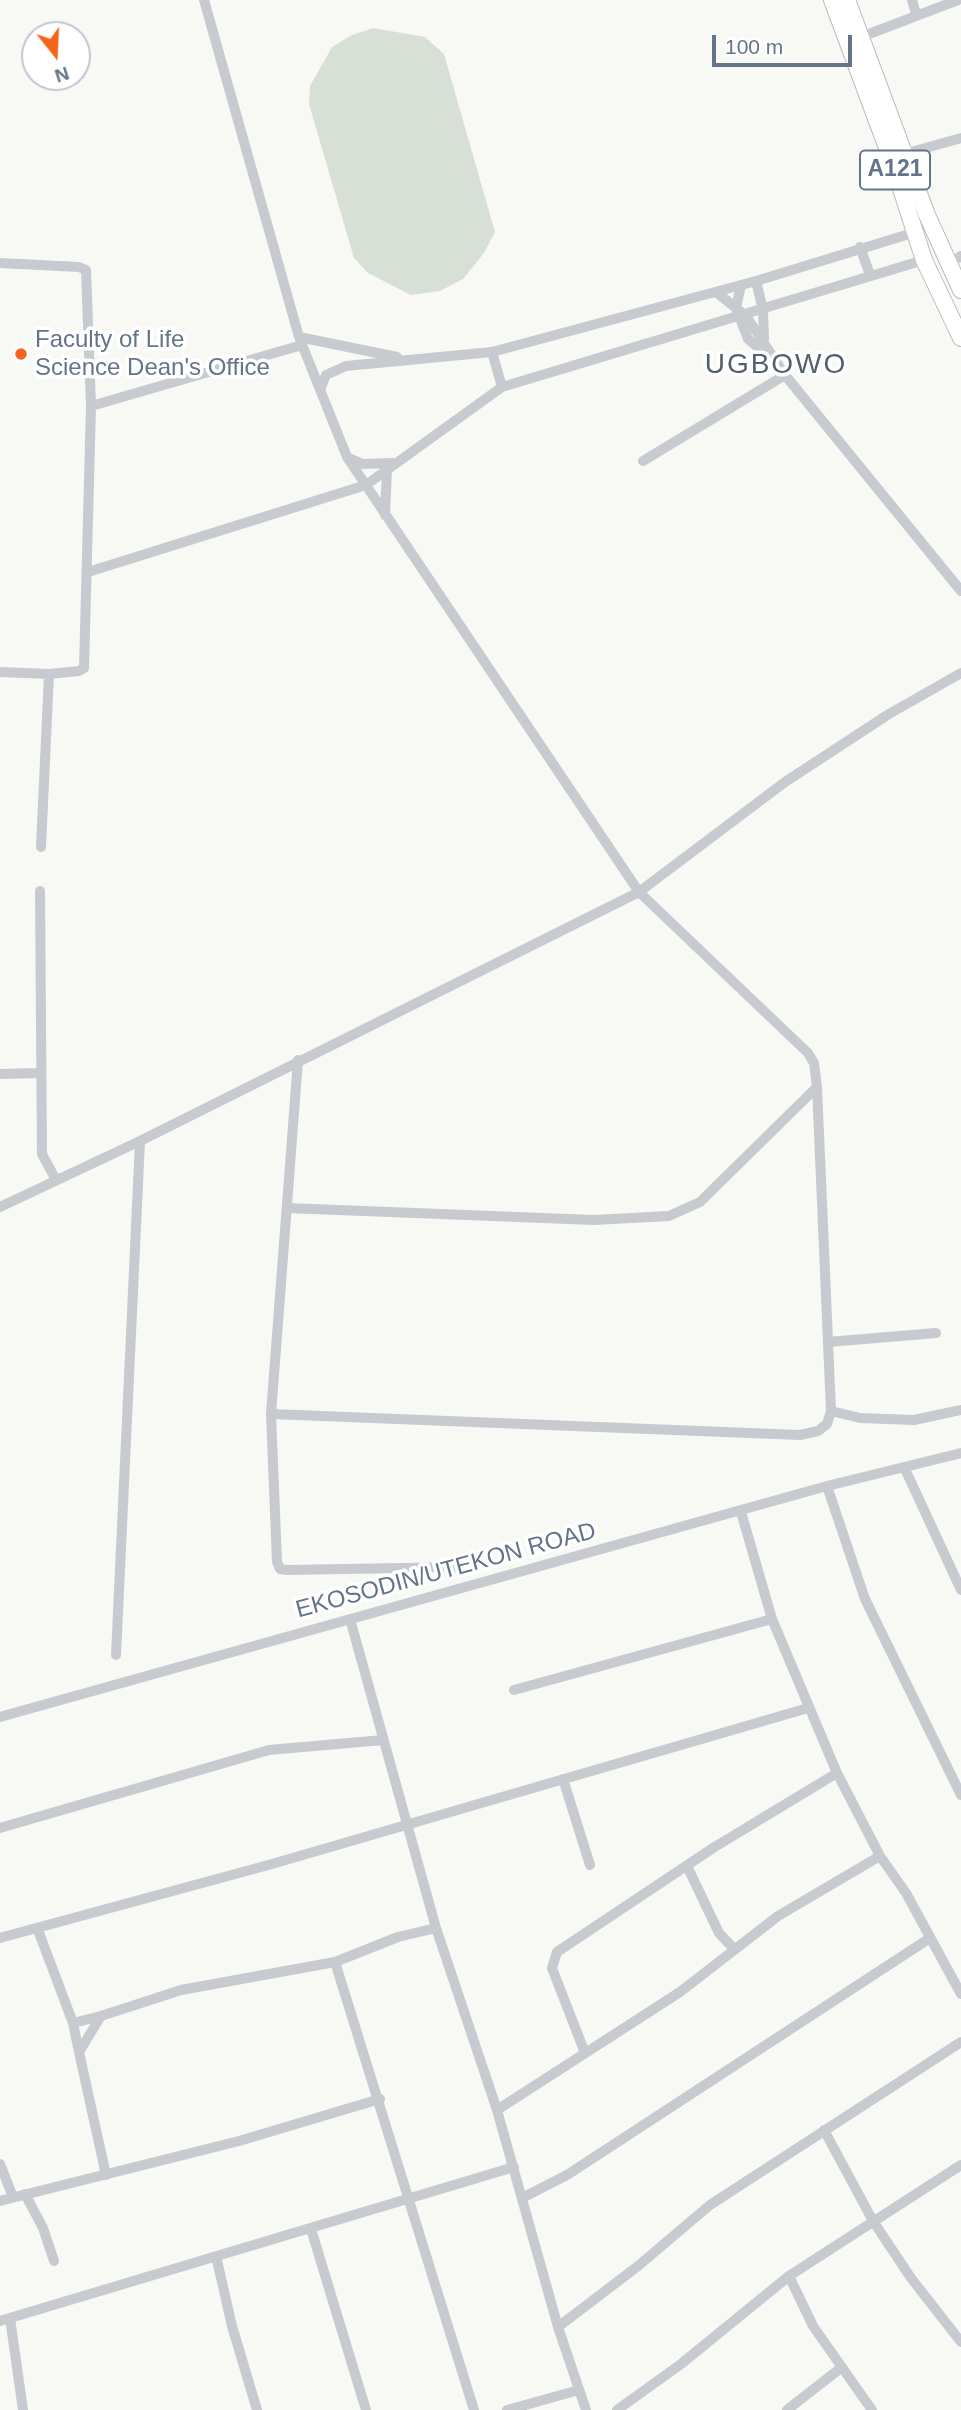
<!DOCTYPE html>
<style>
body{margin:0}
#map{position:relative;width:961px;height:2410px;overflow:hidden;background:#f8f8f5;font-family:Helvetica,sans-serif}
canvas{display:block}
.north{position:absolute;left:21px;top:21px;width:70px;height:70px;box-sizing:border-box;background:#fff;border:2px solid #c1c7d0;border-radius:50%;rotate:162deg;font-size:19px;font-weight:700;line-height:28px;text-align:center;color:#647489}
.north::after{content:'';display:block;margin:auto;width:24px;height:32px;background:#f3651a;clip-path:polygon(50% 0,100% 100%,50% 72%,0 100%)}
.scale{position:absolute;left:712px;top:35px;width:140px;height:32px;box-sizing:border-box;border:4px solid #647489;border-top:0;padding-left:9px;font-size:21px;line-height:24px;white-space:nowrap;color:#647489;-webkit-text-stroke:5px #fff;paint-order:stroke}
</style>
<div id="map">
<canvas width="961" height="2410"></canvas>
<div class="north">N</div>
<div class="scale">100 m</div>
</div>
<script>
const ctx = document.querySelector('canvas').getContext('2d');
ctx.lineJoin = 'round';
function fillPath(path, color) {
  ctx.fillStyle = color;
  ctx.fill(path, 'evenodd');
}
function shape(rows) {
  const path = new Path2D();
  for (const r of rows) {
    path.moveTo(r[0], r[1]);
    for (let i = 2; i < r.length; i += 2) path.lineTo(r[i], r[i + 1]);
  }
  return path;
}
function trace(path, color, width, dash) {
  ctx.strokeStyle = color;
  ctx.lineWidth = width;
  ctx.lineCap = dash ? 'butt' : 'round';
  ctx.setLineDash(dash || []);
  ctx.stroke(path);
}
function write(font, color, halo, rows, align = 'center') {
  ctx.font = font + ' Helvetica,sans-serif';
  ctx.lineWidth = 7;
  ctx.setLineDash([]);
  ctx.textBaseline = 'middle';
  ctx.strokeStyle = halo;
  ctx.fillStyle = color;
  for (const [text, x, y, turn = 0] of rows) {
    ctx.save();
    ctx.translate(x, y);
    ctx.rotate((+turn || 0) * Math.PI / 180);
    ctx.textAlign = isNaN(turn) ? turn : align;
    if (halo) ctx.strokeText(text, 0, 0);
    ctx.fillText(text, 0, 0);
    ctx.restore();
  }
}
fillPath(shape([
 [373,28,425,37,444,54,495,232,484,253,463,279,440,291,411,295,368,273,354,258,309,104,310,86,332,47,352,35]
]), '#d8e0d5');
const highway = shape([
 [832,0,893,164,924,260,961,338],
 [847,0,927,215,961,290]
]);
trace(highway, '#b9bcc0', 18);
trace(shape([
 [204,0,299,337,347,457,639,892,808,1053,814,1063,817,1087,831,1411,827,1424,818,1431,800,1435,271,1414],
 [912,0,916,14],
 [861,37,958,0],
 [904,154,961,138],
 [860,247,870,275],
 [0,263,79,267,86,270,91,406,84,668,79,671,49,674,0,672],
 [949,264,961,256],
 [756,281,763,310,764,339],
 [741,285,736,308,748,339,775,362],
 [716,292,746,316,785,375,961,591],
 [299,337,397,357],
 [492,352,502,387],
 [320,390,326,375,346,366,492,352,756,281,916,232],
 [91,406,302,345],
 [349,458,363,464,393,463],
 [643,461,785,375],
 [385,515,387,469],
 [88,572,366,485,502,387,924,260],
 [41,847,49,674],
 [40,891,42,1154,56,1180],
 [298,1060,271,1414,277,1562,280,1569,287,1570,461,1567],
 [0,1074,41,1073],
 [0,1207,140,1141,639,892,785,782,889,714,961,673],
 [287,1208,594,1220,669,1216,700,1202,817,1087],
 [828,1342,936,1333],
 [831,1411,860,1418,914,1420,961,1410],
 [905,1469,961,1590],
 [827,1486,865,1599,961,1795],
 [741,1512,772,1619,837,1773,880,1856,906,1893,961,1994],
 [350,1619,436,1928,497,2110,558,2327,586,2410],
 [116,1655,140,1141],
 [514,1690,772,1619],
 [0,1717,827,1486,961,1453],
 [563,1779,590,1865],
 [0,1828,269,1750,383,1740],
 [687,1866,719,1933,734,1949],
 [38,1930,73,2023,79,2052],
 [0,1938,272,1864,808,1708],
 [335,1962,474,2410],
 [73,2023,101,2016],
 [585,2053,552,1968,557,1952,713,1848,837,1773],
 [497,2110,680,1992,778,1916,880,1856],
 [824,2130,873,2221,911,2278,961,2342],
 [0,2164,13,2197],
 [106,2175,79,2052,101,2016,181,1990,335,1962,398,1937,436,1928],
 [25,2194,43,2228,54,2261],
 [522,2198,567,2175,930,1938],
 [0,2201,239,2141,380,2099],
 [311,2229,366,2410],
 [216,2256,232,2326,257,2410],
 [789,2276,813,2326,872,2410],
 [10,2318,23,2410],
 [0,2321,514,2167],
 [558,2327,638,2266,710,2205,961,2042],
 [507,2410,579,2390],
 [617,2410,681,2364,789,2276,961,2165],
 [787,2410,842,2367]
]), '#c7cacf', 10);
trace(highway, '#fff', 16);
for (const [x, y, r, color] of [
 [21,354,7,"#f3651a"]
]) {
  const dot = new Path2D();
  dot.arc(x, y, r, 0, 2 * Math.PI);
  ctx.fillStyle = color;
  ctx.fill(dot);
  trace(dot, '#fff', 2.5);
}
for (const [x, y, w] of [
 [895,170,70]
]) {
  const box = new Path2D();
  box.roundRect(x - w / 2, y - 19.5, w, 39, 5);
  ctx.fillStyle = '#fff';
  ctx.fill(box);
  trace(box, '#647489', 2);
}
write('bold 23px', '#647489', null, [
 ["A121",895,170]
]);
write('24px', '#647489', '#fff', [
 ["Faculty of Life",35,340],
 ["Science Dean's Office",35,368]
], 'left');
write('24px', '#647489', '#fff', [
 ["EKOSODIN/UTEKON ROAD",446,1571,-15]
]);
ctx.letterSpacing = '2px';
write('28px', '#535f6d', '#fff', [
 ["UGBOWO",776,365]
]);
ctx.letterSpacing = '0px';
</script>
